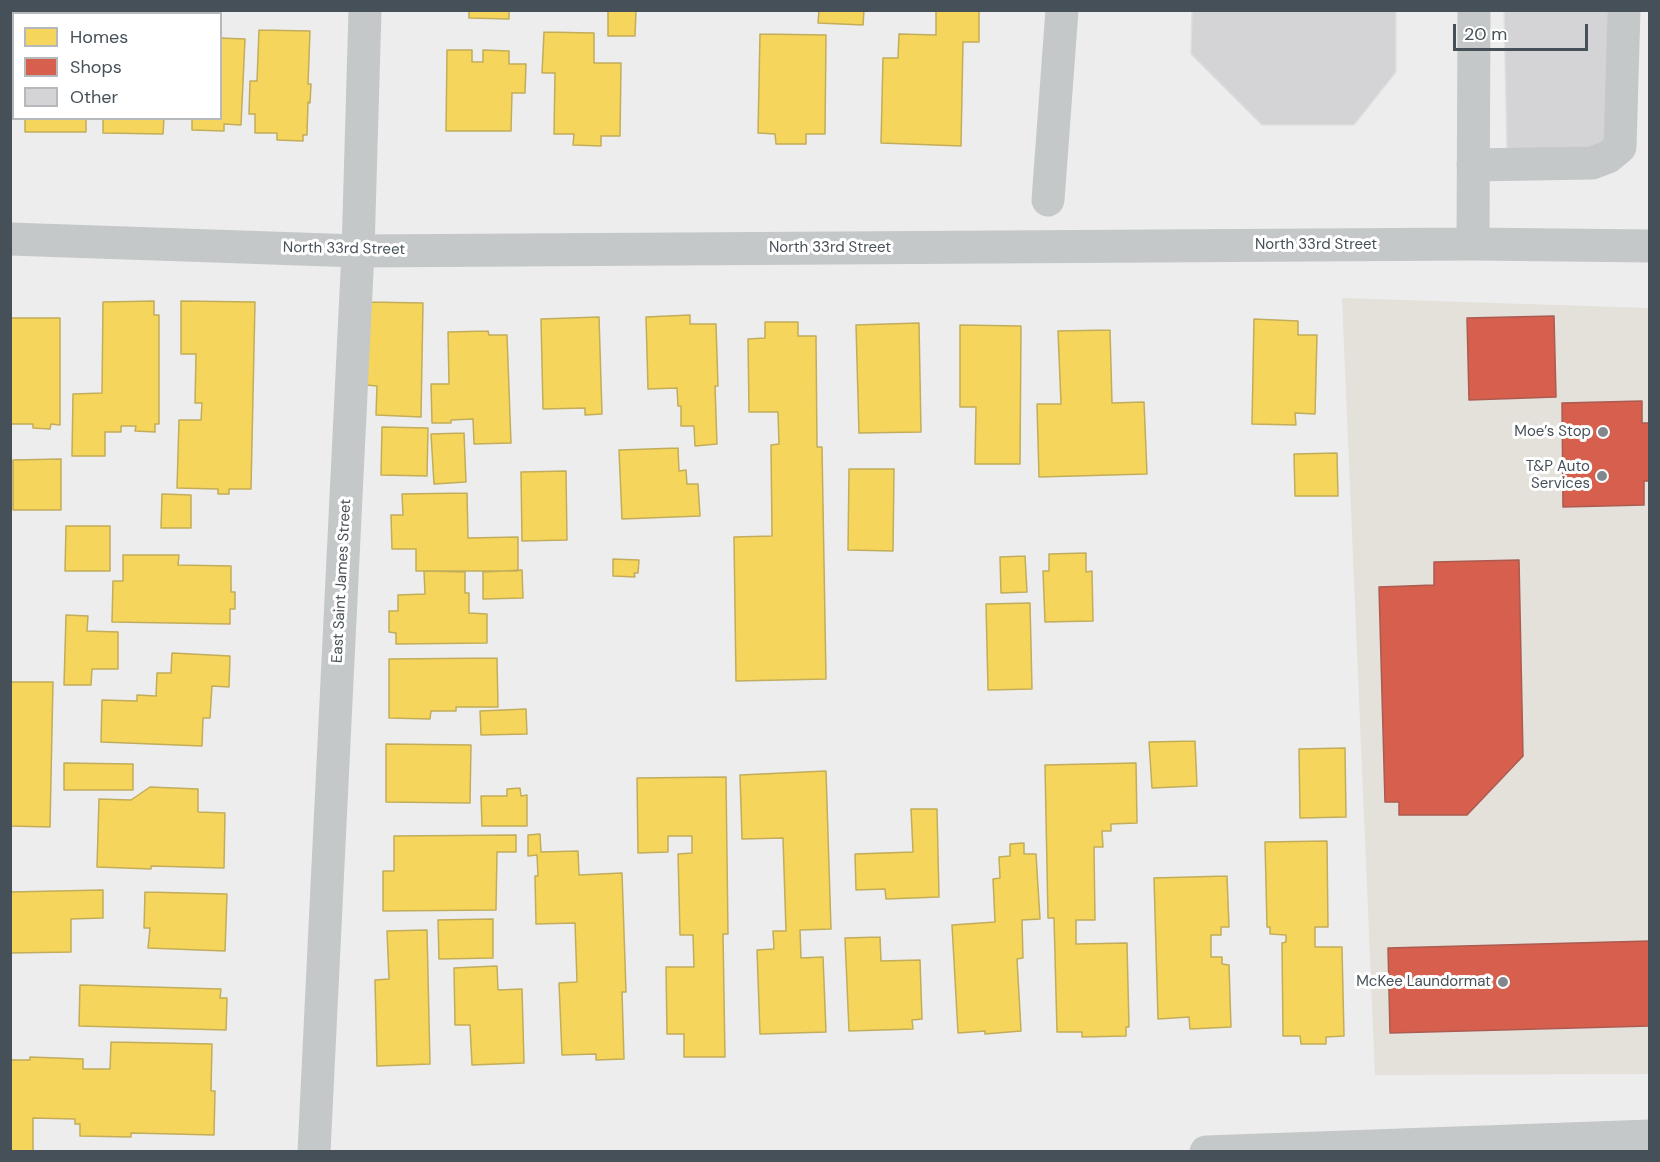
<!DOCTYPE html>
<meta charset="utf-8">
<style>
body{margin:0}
#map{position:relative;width:1660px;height:1162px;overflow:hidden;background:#eeeded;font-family:"DM Sans",sans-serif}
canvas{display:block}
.frame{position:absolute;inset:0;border:12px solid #465058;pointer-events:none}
.legend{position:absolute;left:12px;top:12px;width:210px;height:108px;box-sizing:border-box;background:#fff;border:2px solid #b5b9bc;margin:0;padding:8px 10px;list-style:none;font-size:18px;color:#465058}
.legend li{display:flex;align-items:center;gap:12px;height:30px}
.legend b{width:30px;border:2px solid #b5b9bc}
.scale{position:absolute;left:1453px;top:24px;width:135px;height:27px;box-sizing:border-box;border:3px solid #465058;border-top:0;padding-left:8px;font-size:18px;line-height:21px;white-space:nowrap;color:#465058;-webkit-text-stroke:4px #fff;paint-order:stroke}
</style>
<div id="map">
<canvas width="1660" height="1162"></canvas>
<div class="frame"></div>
<ul class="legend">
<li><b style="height:16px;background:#f6d55c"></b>Homes</li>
<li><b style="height:16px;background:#d6604d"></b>Shops</li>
<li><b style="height:16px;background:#d4d4d6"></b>Other</li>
</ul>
<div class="scale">20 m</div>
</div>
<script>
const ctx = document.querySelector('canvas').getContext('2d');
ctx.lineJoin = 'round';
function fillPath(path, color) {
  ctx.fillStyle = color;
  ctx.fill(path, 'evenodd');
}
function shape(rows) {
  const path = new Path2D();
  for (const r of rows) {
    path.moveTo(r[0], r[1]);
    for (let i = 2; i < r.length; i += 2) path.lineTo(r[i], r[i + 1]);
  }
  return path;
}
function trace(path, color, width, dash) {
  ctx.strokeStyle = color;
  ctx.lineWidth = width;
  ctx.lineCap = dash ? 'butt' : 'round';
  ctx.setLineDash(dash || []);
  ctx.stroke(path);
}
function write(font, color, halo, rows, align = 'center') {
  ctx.font = font + ' "DM Sans",sans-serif';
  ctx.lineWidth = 6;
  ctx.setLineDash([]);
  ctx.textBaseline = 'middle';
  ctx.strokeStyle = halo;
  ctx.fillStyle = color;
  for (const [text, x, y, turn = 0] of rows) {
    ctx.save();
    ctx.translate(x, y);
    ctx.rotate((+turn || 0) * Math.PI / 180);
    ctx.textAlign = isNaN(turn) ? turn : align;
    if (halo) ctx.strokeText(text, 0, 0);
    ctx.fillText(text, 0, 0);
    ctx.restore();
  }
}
fillPath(shape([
 [1342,298,1649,308,1649,1074,1375,1075]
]), '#e4e0da');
const homes = shape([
 [469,10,509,10,509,19,469,18,469,10],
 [608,10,636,10,635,36,608,36,608,10],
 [819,10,864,10,863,25,818,23,819,10],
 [936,10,979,10,979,42,963,42,961,146,881,143,883,58,898,58,899,34,936,35,936,10],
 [259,30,310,31,308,84,311,84,310,103,308,102,307,135,303,135,303,141,277,140,277,133,255,133,255,114,249,114,250,81,257,81,259,30],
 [544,32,594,33,594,63,621,63,620,136,601,136,601,146,573,145,574,134,554,134,555,73,542,73,544,32],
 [760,34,826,35,825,134,806,134,806,144,776,144,775,134,758,133,760,34],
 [220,38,245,39,241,125,224,124,224,131,192,130,192,118,220,118,220,38],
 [447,50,472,50,472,62,483,62,483,50,509,51,509,64,526,64,525,93,512,93,511,131,446,131,447,50],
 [25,118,86,118,86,132,25,132,25,118],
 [103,118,164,118,163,134,103,133,103,118],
 [154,301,154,315,159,315,159,424,155,424,155,432,135,431,136,426,121,426,121,432,105,432,105,456,72,456,73,394,102,393,103,302,154,301],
 [181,301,255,302,251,489,229,489,229,494,218,494,218,489,177,488,179,420,201,420,202,403,195,403,196,354,181,354,181,301],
 [368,302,423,303,421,417,376,415,377,386,366,385,368,302],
 [690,315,690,324,716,324,718,386,715,386,717,444,695,446,694,426,681,426,681,406,678,406,677,388,648,389,646,317,690,315],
 [599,317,602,414,585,415,585,408,543,409,541,319,599,317],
 [10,318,60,318,60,425,51,424,50,429,33,428,33,424,10,424,10,318],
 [1254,319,1298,321,1298,335,1317,335,1315,414,1295,413,1296,425,1252,424,1254,319],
 [765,322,798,322,798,336,816,336,817,447,822,447,826,679,736,681,734,537,772,536,771,445,779,444,778,412,749,412,748,339,765,338,765,322],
 [919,323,921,432,859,433,856,325,919,323],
 [960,325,1021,326,1020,464,975,464,976,407,960,407,960,325],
 [1110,330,1112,403,1144,402,1147,474,1039,477,1037,404,1061,404,1058,331,1110,330],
 [488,331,489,335,507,335,511,443,474,444,473,419,451,420,451,423,432,423,431,384,449,384,448,332,488,331],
 [382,427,428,428,427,476,381,475,382,427],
 [464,433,466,482,434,484,431,434,464,433],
 [678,448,679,471,686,470,687,484,698,484,700,516,622,519,619,450,678,448],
 [1337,453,1338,496,1295,496,1294,454,1337,453],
 [61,459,61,510,13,510,13,460,61,459],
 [849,469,894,469,893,551,848,550,849,469],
 [566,471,567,540,522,541,521,472,566,471],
 [467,493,468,538,518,537,518,571,416,571,416,549,392,549,391,515,403,515,402,494,467,493],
 [162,494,191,495,191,528,161,528,162,494],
 [66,526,110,526,110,571,65,571,66,526],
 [1086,553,1086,572,1092,571,1093,621,1045,622,1043,571,1049,571,1049,554,1086,553],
 [123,555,179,555,178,565,231,566,231,592,235,592,235,609,230,609,230,624,112,622,113,581,123,581,123,555],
 [1025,556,1027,592,1001,593,1000,557,1025,556],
 [613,559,639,560,638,573,634,573,635,577,613,576,613,559],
 [522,570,523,598,483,599,483,572,522,570],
 [424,571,465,572,465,593,469,593,469,613,487,614,487,643,396,644,396,633,389,632,389,611,398,611,398,595,425,594,424,571],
 [1030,603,1032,689,988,690,986,604,1030,603],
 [66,615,88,616,87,631,118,632,118,669,92,669,91,685,64,685,66,615],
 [172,653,230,656,229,687,212,686,210,718,203,718,202,746,101,742,102,700,137,701,137,695,156,696,157,673,171,673,172,653],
 [497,658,498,707,456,707,456,711,431,711,430,719,389,718,389,659,497,658],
 [10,682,53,682,50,827,10,826,10,682],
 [526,709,527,734,481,735,480,711,526,709],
 [1195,741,1197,786,1152,788,1149,742,1195,741],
 [386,744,471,745,470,803,386,802,386,744],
 [1345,748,1346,817,1300,818,1299,749,1345,748],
 [64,763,133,764,133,790,64,790,64,763],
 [1136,763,1137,823,1111,824,1111,831,1102,831,1103,847,1094,847,1095,920,1076,920,1076,944,1127,943,1129,1027,1126,1027,1126,1036,1082,1037,1082,1032,1057,1032,1054,918,1048,918,1045,765,1136,763],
 [826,771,831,929,800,930,801,958,823,957,826,1032,760,1034,757,950,774,949,773,931,786,931,783,838,742,839,740,775,826,771],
 [726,777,728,934,723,934,725,1057,684,1057,684,1034,667,1034,666,967,694,967,693,935,680,935,678,854,692,853,692,836,668,836,668,852,638,853,637,778,726,777],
 [150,787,198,789,198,812,225,813,224,868,151,866,151,869,97,867,99,799,131,800,150,787],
 [520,788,521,796,527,795,527,826,482,826,481,796,507,796,507,789,520,788],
 [911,809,937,809,939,897,886,899,885,889,856,890,855,854,913,852,911,809],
 [540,834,541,852,578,851,579,875,622,873,626,992,622,992,624,1059,596,1060,596,1054,562,1055,559,983,577,982,575,923,536,924,535,876,538,876,537,855,528,856,528,835,540,834],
 [516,835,516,852,497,852,496,910,383,911,383,871,394,871,394,836,516,835],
 [1327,841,1328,927,1315,927,1315,947,1342,947,1344,1036,1326,1037,1326,1044,1301,1044,1300,1036,1283,1036,1282,943,1286,942,1286,935,1270,934,1270,927,1267,927,1265,842,1327,841],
 [1024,843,1024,854,1036,854,1040,919,1022,920,1023,958,1017,959,1021,1031,985,1034,985,1031,958,1033,952,925,995,922,993,879,1000,878,999,857,1010,856,1010,844,1024,843],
 [1227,876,1229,927,1221,927,1221,935,1211,935,1211,957,1222,957,1222,964,1229,965,1231,1027,1190,1029,1189,1017,1158,1019,1154,878,1227,876],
 [103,890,103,918,71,919,71,952,10,953,10,892,103,890],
 [145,892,227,894,225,951,148,948,150,928,144,928,145,892],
 [493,919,493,958,439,959,438,920,493,919],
 [427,930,430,1064,377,1066,375,980,389,979,387,931,427,930],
 [880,937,881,961,920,960,922,1019,912,1020,913,1029,849,1031,845,938,880,937],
 [497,966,498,990,522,989,524,1063,472,1065,470,1025,455,1025,454,968,497,966],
 [80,985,221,989,220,998,227,998,226,1030,79,1026,80,985],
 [111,1042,212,1044,211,1091,215,1091,214,1135,131,1133,131,1137,80,1136,80,1124,75,1124,75,1119,33,1118,33,1152,10,1151,10,1060,30,1060,30,1057,83,1059,83,1069,110,1069,111,1042]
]);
fillPath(homes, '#f6d55c');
trace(homes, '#c1ad5b', 1.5);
const shops = shape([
 [1554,316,1556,397,1469,400,1467,318,1554,316],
 [1642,401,1642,423,1650,423,1650,481,1644,481,1644,505,1563,507,1562,403,1642,401],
 [1519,560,1523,756,1467,815,1399,815,1399,802,1385,802,1379,587,1434,585,1434,562,1519,560],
 [1650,941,1650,1026,1390,1033,1388,948,1650,941]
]);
fillPath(shops, '#d6604d');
trace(shops, '#ab5b50', 1.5);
const building = shape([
 [1192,10,1396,10,1396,72,1354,125,1262,125,1191,54,1192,10],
 [1504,10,1608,10,1611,150,1507,153,1504,10]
]);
fillPath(building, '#d4d4d6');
trace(building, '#dfdfe0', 1.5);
trace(shape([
 [1473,165,1592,163,1608,157,1620,147,1624,10],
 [1048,200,1062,10],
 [10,239,358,251,1473,244,1650,246],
 [1473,244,1474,10],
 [314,1152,358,251,365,10],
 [1206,1152,1650,1136]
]), '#c5c8c9', 33);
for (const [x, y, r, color] of [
 [1603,432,6,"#81878c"],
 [1602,476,6,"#81878c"],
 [1503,982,6,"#81878c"]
]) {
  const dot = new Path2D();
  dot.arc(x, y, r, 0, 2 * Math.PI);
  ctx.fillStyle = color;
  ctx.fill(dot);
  trace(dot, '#fff', 2);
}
write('15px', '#465058', '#fff', [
 ["North 33rd Street",1316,245],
 ["North 33rd Street",830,248],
 ["North 33rd Street",344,249,1],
 ["East Saint James Street",342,581,-87]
]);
write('15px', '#465058', '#fff', [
 ["Moe’s Stop",1591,432],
 ["T&P Auto",1590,467],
 ["Services",1590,484],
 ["McKee Laundormat",1491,982]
], 'right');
</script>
